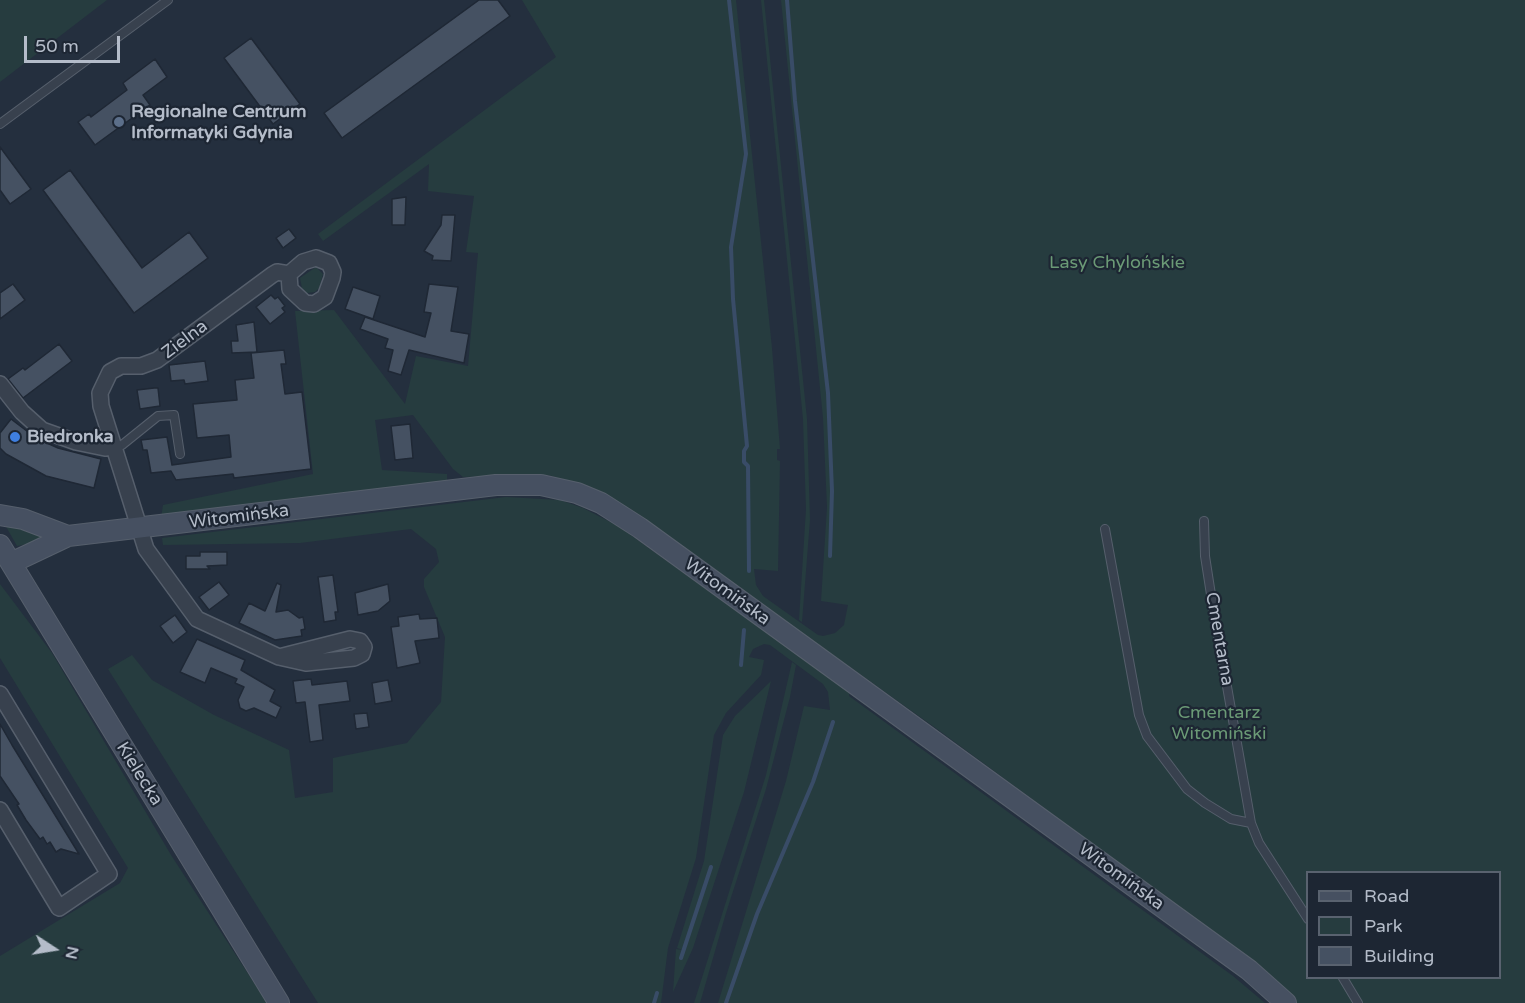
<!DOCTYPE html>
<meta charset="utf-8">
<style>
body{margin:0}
#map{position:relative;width:1525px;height:1003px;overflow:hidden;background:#242f3e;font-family:"Varela Round",sans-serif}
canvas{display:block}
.legend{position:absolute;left:1306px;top:871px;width:195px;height:108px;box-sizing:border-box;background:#1d2633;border:2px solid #59626f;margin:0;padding:8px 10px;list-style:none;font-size:18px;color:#b4bcc9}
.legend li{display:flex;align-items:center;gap:12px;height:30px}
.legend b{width:30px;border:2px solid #59626f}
.north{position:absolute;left:24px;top:919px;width:60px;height:60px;-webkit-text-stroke:4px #1d2633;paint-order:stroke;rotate:102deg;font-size:16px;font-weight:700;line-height:24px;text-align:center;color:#b4bcc9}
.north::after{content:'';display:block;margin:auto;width:21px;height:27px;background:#b4bcc9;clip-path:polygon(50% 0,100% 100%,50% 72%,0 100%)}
.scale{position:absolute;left:24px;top:36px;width:96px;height:27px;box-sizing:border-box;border:3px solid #b4bcc9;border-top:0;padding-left:8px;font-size:18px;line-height:21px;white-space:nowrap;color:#b4bcc9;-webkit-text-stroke:4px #1d2633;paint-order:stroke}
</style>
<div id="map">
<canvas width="1525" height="1003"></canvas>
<ul class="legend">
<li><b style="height:8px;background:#465061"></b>Road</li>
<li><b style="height:16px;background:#263c3f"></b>Park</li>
<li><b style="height:16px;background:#455162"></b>Building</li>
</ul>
<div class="north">N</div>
<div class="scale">50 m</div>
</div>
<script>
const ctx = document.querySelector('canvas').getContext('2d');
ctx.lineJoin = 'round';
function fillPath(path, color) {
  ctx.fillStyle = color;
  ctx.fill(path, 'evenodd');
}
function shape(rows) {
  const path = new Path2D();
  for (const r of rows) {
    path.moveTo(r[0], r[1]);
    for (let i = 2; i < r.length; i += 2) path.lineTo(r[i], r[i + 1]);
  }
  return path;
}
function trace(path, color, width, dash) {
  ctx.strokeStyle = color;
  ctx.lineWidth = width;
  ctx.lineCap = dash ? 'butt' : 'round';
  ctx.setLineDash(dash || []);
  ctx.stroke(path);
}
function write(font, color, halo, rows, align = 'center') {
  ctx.font = font + ' "Varela Round",sans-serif';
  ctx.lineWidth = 4.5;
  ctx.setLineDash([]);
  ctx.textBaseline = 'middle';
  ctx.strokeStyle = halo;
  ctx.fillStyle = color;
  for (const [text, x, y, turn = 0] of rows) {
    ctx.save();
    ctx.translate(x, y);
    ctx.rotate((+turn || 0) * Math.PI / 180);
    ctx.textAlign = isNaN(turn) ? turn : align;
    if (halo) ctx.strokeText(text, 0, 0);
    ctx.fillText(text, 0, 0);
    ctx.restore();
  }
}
fillPath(shape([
 [0,0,107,0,0,82],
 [522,0,736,0,772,348,780,449,777,449,777,460,780,461,778,571,754,569,756,585,763,596,818,635,823,636,835,633,844,625,848,605,821,601,827,507,823,418,781,0,1525,0,1525,1003,1297,1003,1260,967,937,729,621,504,587,486,548,475,463,477,453,469,413,415,375,420,382,470,447,474,447,481,161,518,163,505,313,474,295,311,334,310,405,404,416,356,468,366,478,253,466,252,474,196,428,191,429,164,323,241,318,234,556,57],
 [1308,872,1500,872,1500,978,1308,978],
 [761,0,764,0,807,419,810,520,802,622,799,620,806,509,803,419],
 [316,267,323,274,319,288,315,292,307,293,302,288,300,278],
 [506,497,560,500,583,508,618,526,850,692,849,696,1233,976,1265,1003,718,1003,786,781,804,706,830,710,828,692,823,684,770,645,764,644,753,649,749,657,764,660,761,675,726,713,714,735,696,858,668,948,661,1003,318,1003,108,669,132,655,152,680,214,715,289,750,295,798,333,792,333,758,407,743,441,702,445,637,424,587,424,579,439,562,436,549,411,529,300,543,163,545,162,538],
 [4,523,45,534,47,540,17,546],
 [0,584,52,653,171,855,267,1003,0,1003,0,956,120,883,128,868,0,658],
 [792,662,796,665,790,697,766,789,726,913,700,1003,694,1003,766,775],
 [771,681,744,792,693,948,673,992,676,949,683,950,677,948,704,861,723,735,735,716]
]), '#263c3f');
trace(shape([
 [729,0,746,154,731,247,733,299,747,446,744,451,744,462,748,466,749,571],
 [787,0,795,101,828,393,832,491,830,556],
 [741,665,744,630],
 [681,958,711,867],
 [654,1003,657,993],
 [726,1003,757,914,813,782,833,722]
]), '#394c67', 4);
const building = shape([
 [479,0,498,0,510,16,342,138,324,113,479,0],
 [251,38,300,104,273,124,224,58,251,38],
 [155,59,167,77,143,95,150,105,95,145,78,122,89,114,91,117,127,90,123,83,155,59],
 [0,147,31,189,10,204,0,190,0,147],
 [70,170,142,268,189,232,208,258,134,313,43,190,70,170],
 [406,197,405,225,392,225,392,199,406,197],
 [442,215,455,215,451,261,432,260,433,256,424,251,441,225,442,215],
 [289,229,296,238,283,248,276,238,289,229],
 [13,284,25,300,0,319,0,293,13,284],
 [429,284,458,287,451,331,469,334,464,363,409,350,401,375,388,371,393,350,385,348,388,339,360,329,365,317,425,337,431,313,424,312,429,284],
 [353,287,380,296,373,319,345,309,353,287],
 [271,295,275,299,278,297,285,306,282,308,285,312,270,324,256,307,271,295],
 [254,322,257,352,232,353,231,341,238,341,236,325,254,322],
 [59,344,72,361,23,398,8,379,23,368,25,370,59,344],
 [284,350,286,364,281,364,285,394,302,392,311,469,234,478,233,474,176,480,171,471,151,473,147,450,143,450,141,440,167,437,172,465,231,457,229,435,197,438,193,404,237,400,235,380,254,378,251,353,284,350],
 [205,361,208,381,185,384,184,380,171,381,169,365,205,361],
 [154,388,158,388,160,406,140,409,137,390,154,388],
 [11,419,36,438,58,448,101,459,94,488,46,476,6,454,0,448,0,433,11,419],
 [410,424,413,458,395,460,391,426,410,424],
 [200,552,227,552,227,565,207,566,210,569,186,569,186,556,200,556,200,552],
 [333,575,338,612,335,612,336,620,324,622,318,577,333,575],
 [219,582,229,595,209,610,199,597,219,582],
 [277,583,281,585,276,612,288,610,299,618,303,617,305,629,301,630,302,636,275,640,239,623,249,603,265,611,277,583],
 [388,584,390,601,378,611,358,615,355,593,388,584],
 [419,614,420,619,437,618,439,638,415,641,420,663,397,668,391,627,399,626,398,617,419,614],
 [175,615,187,632,173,643,160,626,175,615],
 [197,639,245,660,241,670,275,690,270,701,281,707,276,718,254,708,246,711,240,708,238,700,244,687,235,683,237,679,211,668,205,683,180,672,197,639],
 [311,679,312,685,347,681,350,701,319,705,323,740,310,742,305,702,296,703,293,681,311,679],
 [388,680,392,701,375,704,372,683,388,680],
 [367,713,369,727,356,729,354,714,367,713],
 [0,724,12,745,79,854,61,849,56,852,50,842,47,844,43,837,40,839,26,820,17,805,19,804,0,776,0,724]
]);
fillPath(building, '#455162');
trace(building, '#1f2835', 1.5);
const lane = shape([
 [0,124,168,0],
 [113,447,122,445,158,416,174,415,180,454],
 [1204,521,1205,556,1212,601,1251,823,1259,843,1308,919],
 [1105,529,1139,715,1147,736,1187,789,1205,803,1231,819,1251,823],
 [1343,978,1358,1003]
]);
const street = shape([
 [316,258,329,263,333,272,332,278,325,297,314,304,305,303,290,289,289,274,303,262,316,258],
 [0,384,22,412,42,430,76,442,105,448,113,447],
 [279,657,350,639,360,641,364,647,362,654,354,658,306,663,279,657,197,619,146,549,101,406,100,393,110,372,121,366,141,366,157,360,272,275,277,272,289,274],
 [0,694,109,874,59,908,0,810]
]);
const secondary = shape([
 [0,515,23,519,68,536],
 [0,545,279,1003],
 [11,563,68,536,496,485,541,485,577,493,601,503,640,528,1249,970,1286,1003]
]);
trace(lane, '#565f6c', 10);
trace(street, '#565f6c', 18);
trace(secondary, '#565f6c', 22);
trace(lane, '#38414e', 8);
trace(street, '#38414e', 15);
trace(secondary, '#465061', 20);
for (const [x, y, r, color] of [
 [119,122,6,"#5c6f8a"],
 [15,437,6,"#3f7fe0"]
]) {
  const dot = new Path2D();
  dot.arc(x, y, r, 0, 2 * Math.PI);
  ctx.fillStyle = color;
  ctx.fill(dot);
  trace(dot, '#1d2633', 2);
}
write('bold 18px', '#b4bcc9', '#1d2633', [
 ["Regionalne Centrum",131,112],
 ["Informatyki Gdynia",131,133],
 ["Biedronka",27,437]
], 'left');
write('18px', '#6b9a76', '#1d2633', [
 ["Lasy Chylońskie",1117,263],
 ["Cmentarz",1219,713],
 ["Witomiński",1219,734]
]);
write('18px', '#b4bcc9', '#1d2633', [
 ["Zielna",185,340,-37],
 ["Witomińska",239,517,-7],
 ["Witomińska",727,592,36],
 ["Cmentarna",1219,639,80],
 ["Kielecka",139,774,58],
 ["Witomińska",1121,877,36]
]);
</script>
